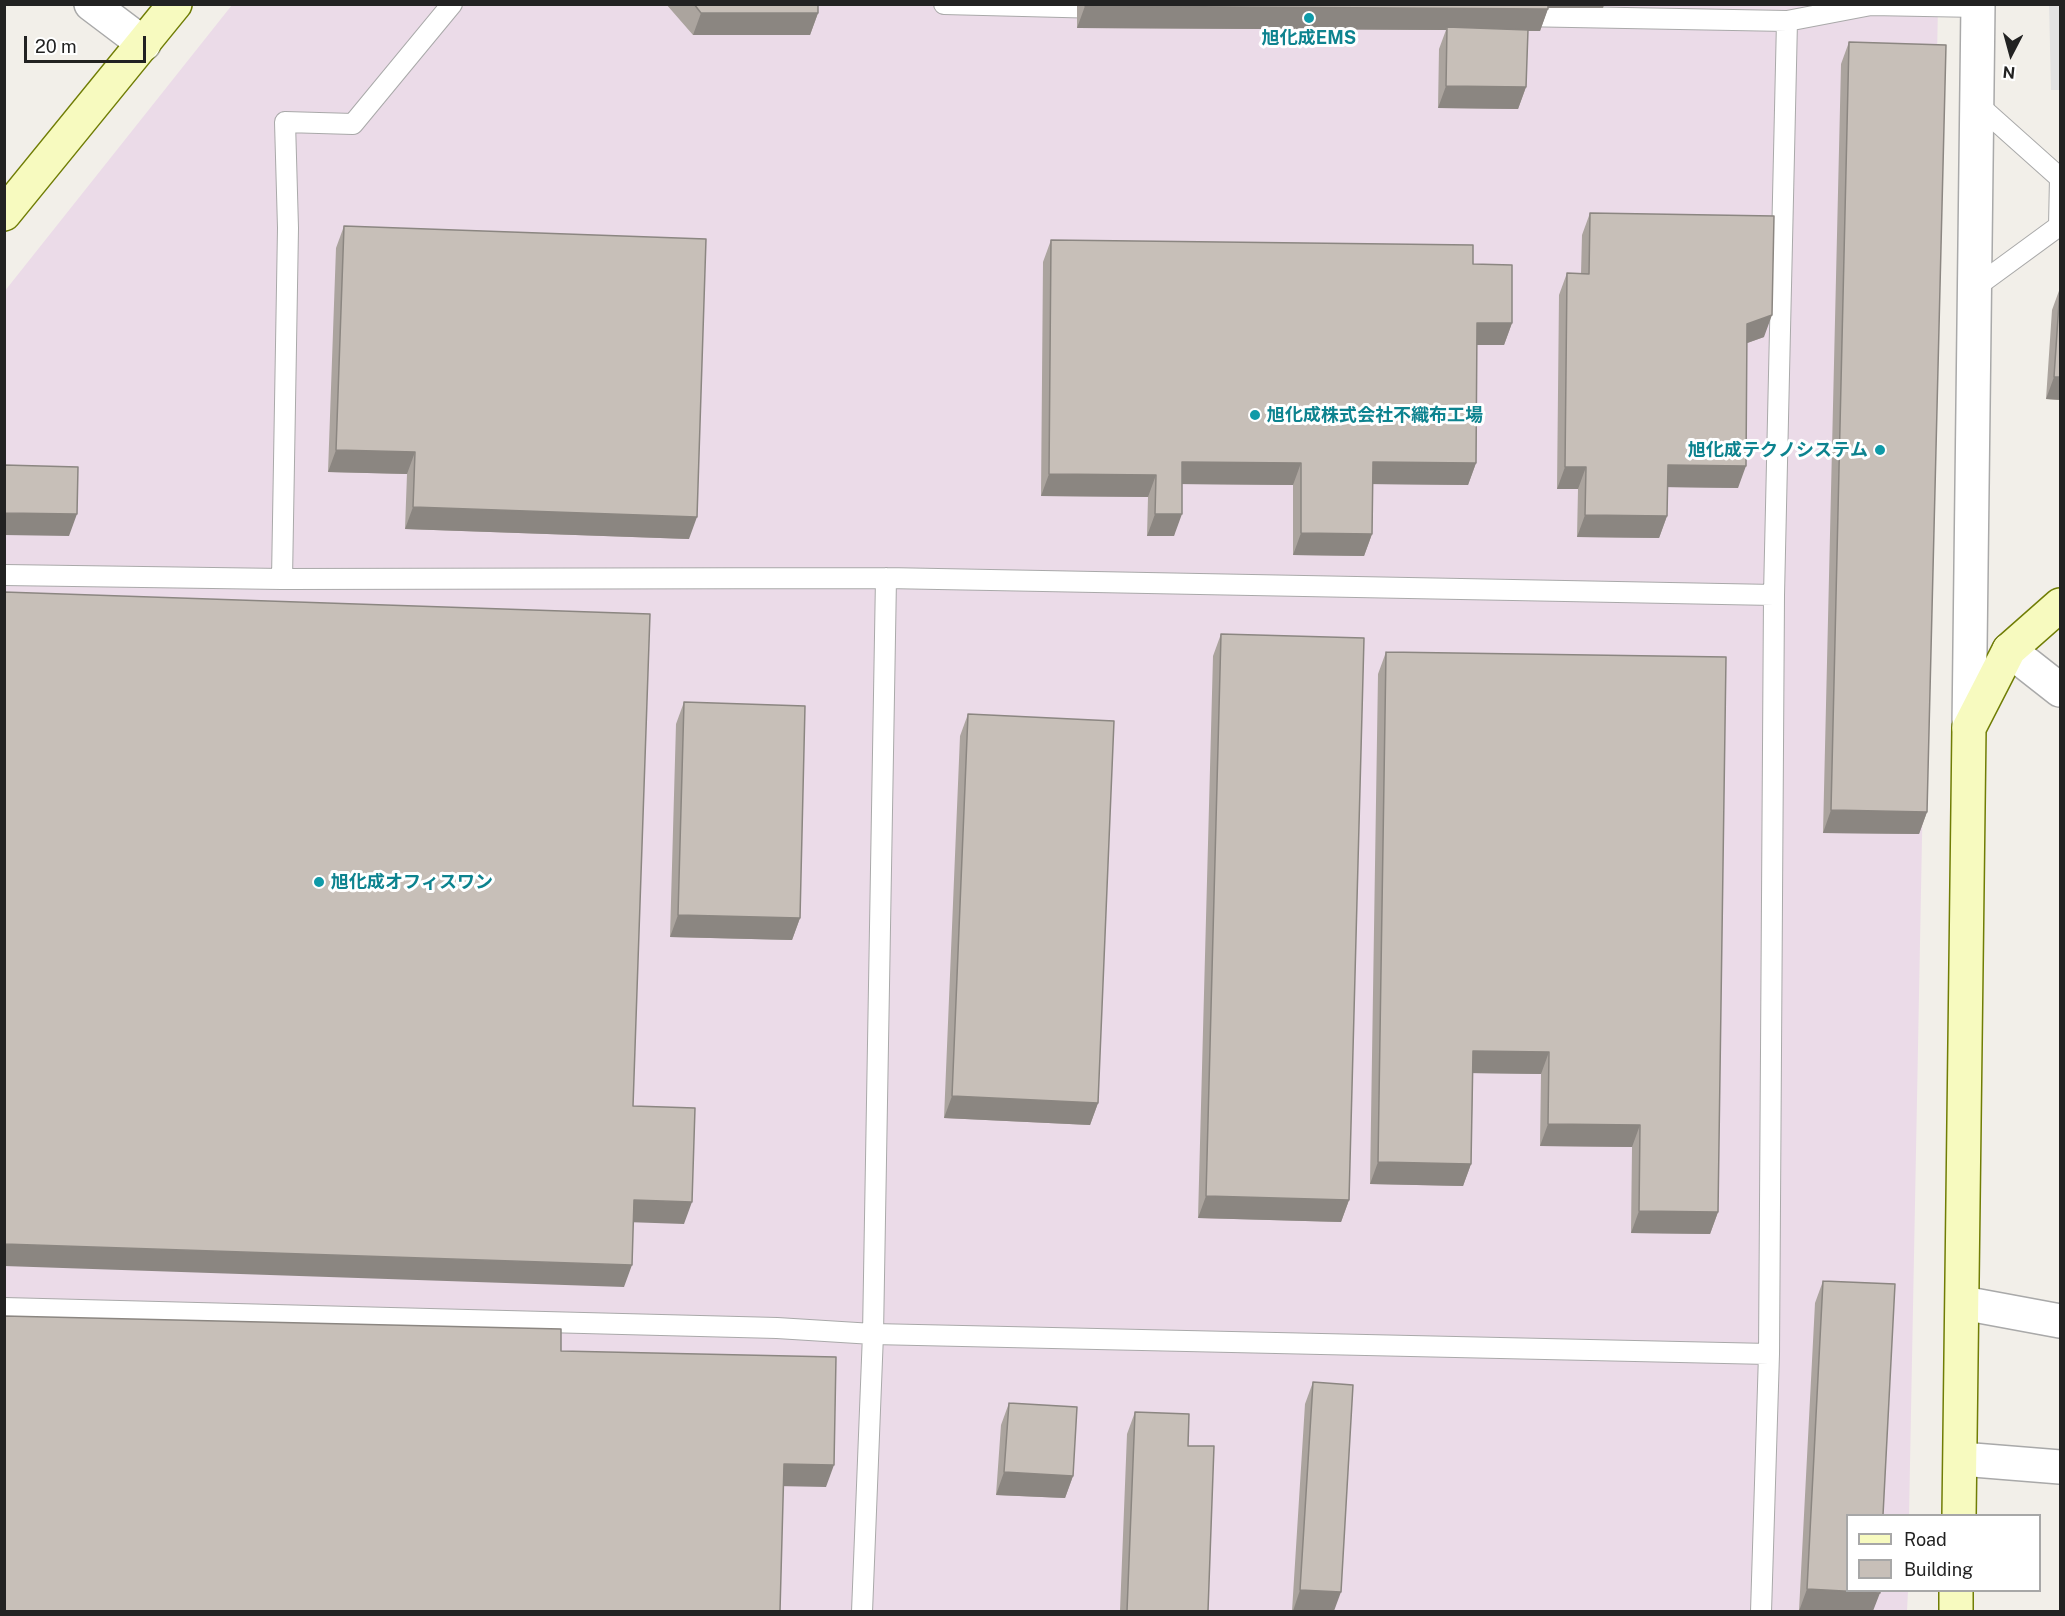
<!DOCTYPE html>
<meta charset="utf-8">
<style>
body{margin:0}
#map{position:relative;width:2065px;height:1616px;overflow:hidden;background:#f2efe9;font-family:"Public Sans",sans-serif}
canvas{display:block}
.frame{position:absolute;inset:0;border:6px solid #222;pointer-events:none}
.legend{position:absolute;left:1846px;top:1514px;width:195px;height:78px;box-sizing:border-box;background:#fff;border:2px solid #a7a7a7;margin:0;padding:8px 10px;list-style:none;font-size:18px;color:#222}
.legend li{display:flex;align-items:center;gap:12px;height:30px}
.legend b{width:30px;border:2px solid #a7a7a7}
.north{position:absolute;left:1981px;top:24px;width:60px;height:60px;-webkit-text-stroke:4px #fff;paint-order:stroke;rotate:186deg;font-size:16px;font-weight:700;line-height:24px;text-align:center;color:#222}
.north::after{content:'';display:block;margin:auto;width:21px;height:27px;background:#222;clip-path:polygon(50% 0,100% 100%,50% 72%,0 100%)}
.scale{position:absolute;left:24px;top:36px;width:122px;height:27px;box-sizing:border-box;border:3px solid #222;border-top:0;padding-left:8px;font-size:18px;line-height:21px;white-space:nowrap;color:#222;-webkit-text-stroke:4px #fff;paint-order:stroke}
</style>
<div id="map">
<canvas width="2065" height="1616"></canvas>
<div class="frame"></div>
<ul class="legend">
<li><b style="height:8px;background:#f7fabf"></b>Road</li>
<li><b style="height:16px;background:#c7bfb8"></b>Building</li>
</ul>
<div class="north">N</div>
<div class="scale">20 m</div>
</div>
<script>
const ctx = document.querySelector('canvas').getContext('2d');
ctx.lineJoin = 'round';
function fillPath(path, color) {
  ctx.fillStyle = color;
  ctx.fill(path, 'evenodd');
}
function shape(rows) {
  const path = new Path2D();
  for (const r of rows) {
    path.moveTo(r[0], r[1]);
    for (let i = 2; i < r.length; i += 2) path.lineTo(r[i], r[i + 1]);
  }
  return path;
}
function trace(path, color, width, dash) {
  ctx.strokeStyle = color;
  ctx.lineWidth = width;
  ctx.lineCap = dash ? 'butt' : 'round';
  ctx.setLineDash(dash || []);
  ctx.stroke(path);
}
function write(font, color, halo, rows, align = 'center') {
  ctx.font = font + ' "Public Sans","Noto Sans JP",sans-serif';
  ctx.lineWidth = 6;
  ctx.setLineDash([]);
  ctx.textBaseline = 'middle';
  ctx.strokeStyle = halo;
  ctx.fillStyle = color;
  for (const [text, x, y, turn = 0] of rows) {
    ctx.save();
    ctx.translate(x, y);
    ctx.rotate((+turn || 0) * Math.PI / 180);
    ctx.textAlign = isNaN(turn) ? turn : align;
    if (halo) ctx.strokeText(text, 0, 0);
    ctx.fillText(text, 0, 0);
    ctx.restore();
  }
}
fillPath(shape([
 [232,5,1938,5,1909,1515,1848,1516,1848,1590,1908,1591,1907,1611,5,1611,4,292]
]), '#ebdbe8');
fillPath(shape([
 [2049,5,2060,5,2060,90,2051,90]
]), '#e2e2e2');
const lane = shape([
 [944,4,1102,8],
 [1518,16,1787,21,1774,595],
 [1787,21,1871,5,1978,7],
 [1973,289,2059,226,2060,178,1976,103],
 [4,575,282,579,886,578,1774,595,1769,1354,1761,1612],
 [282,579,288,228,285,122,353,124,452,4],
 [4,1308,777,1328,873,1334,1769,1354],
 [862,1612,873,1334,886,578]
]);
const street = shape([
 [91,4,144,44],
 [2009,650,2060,690],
 [1969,728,1978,4],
 [1963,1303,2060,1321],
 [1961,1459,2060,1467]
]);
const secondary = shape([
 [4,214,175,4],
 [1959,1516,1969,728,2009,650,2060,605],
 [1956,1612,1956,1590]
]);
trace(lane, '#a9a9a9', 22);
trace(street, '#a9a9a9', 36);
trace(secondary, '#707d05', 36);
trace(lane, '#fff', 20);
trace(street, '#fff', 33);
trace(secondary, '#f7fabf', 33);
fillPath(shape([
 [666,4,818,4,818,13,810,35,693,35],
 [1077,4,1604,4,1603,8,1548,8,1540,31,1528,31,1526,87,1518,109,1438,108,1439,49,1446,30,1077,28],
 [1849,42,1927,812,1919,834,1823,833,1841,64],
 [1590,213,1764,337,1747,343,1738,488,1667,487,1667,516,1659,538,1577,537,1578,489,1557,489,1559,295,1567,273,1581,274,1582,235],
 [344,226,689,539,405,529,407,474,328,472,336,248],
 [1051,240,1473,264,1512,323,1504,345,1477,345,1476,463,1468,485,1373,484,1372,534,1364,556,1293,555,1293,485,1182,484,1174,536,1147,536,1148,497,1041,496,1043,262],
 [2060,288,2061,400,2046,399,2052,310],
 [1221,634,1349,1200,1341,1222,1198,1218,1213,656],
 [1386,652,1718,1212,1710,1234,1631,1233,1632,1147,1540,1146,1541,1074,1473,1073,1471,1164,1463,1186,1370,1184,1378,674],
 [684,702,800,918,792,940,670,937,676,724],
 [968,714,1098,1103,1090,1125,944,1118,960,736],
 [1823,1281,1873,1611,1799,1611,1815,1303],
 [1313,1382,1334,1611,1292,1611,1305,1404],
 [1009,1403,1073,1476,1065,1498,996,1495,1001,1425],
 [1135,1412,1188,1446,1208,1611,1120,1611,1127,1434]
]), '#aba49e');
fillPath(shape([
 [1541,4,1604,4,1603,8,1540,8],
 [1085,6,1548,9,1540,31,1447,30,1447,27,1446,30,1077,28],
 [701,13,818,13,810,35,693,35],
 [1446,86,1526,87,1518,109,1438,108],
 [1772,315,1764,337,1739,346,1747,324],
 [1477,323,1512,323,1504,345,1469,345],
 [2054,377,2061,377,2061,400,2046,399],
 [336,450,415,452,407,474,328,472],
 [1182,462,1301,463,1293,485,1174,484],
 [1373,462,1476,463,1468,485,1365,484],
 [1668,465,1746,466,1738,488,1660,487],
 [1565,467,1586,467,1578,489,1557,489],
 [1049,474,1156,475,1148,497,1041,496],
 [413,507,697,517,689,539,405,529],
 [4,513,77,514,69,536,4,535],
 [1155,514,1182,514,1174,536,1147,536],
 [1585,515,1667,516,1659,538,1577,537],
 [1301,533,1372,534,1364,556,1293,555],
 [1831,810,1927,812,1919,834,1823,833],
 [678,915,800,918,792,940,670,937],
 [1473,1051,1549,1052,1541,1074,1465,1073],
 [952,1096,1098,1103,1090,1125,944,1118],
 [1548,1124,1640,1125,1632,1147,1540,1146],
 [1378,1162,1471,1164,1463,1186,1370,1184],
 [1206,1196,1349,1200,1341,1222,1198,1218],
 [634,1200,692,1202,684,1224,626,1222],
 [1639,1211,1718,1212,1710,1234,1631,1233],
 [4,1244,632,1265,624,1287,4,1266],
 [784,1464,834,1465,826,1487,776,1486],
 [1004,1472,1073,1476,1065,1498,996,1495],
 [1807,1589,1880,1593,1873,1611,1799,1611],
 [1300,1590,1341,1592,1334,1611,1293,1611]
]), '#8b8681');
const building = shape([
 [694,4,818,4,818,13,701,13,694,4],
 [1085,4,1548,4,1548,9,1085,6,1085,4],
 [1447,27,1528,30,1526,87,1446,86,1447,27],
 [1849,42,1946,45,1927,812,1831,810,1849,42],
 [1590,213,1774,216,1772,315,1747,324,1746,466,1668,465,1667,516,1585,515,1586,467,1565,467,1567,273,1589,274,1590,213],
 [344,226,706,239,697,517,413,507,415,452,336,450,344,226],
 [1051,240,1473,245,1473,264,1512,265,1512,323,1477,323,1476,463,1373,462,1372,534,1301,533,1301,463,1182,462,1182,514,1155,514,1156,475,1049,474,1051,240],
 [2060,288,2061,288,2061,377,2054,377,2060,288],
 [4,465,78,467,77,514,4,513,4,465],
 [4,592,650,614,633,1106,695,1108,692,1202,634,1200,632,1265,4,1244,4,592],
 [1221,634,1364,638,1349,1200,1206,1196,1221,634],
 [1386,652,1726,657,1718,1212,1639,1211,1640,1125,1548,1124,1549,1052,1473,1051,1471,1164,1378,1162,1386,652],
 [684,702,805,706,800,918,678,915,684,702],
 [968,714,1114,721,1098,1103,952,1096,968,714],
 [1823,1281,1895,1284,1883,1515,1848,1515,1848,1590,1880,1590,1880,1593,1807,1589,1823,1281],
 [4,1316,561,1329,561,1351,836,1357,834,1465,784,1464,780,1611,4,1611,4,1316],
 [1313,1382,1353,1385,1341,1592,1300,1590,1313,1382],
 [1009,1403,1077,1407,1073,1476,1004,1472,1009,1403],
 [1135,1412,1189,1414,1188,1446,1214,1446,1208,1611,1127,1611,1135,1412]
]);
fillPath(building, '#c7bfb8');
trace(building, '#8b8681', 1.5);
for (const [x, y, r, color] of [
 [1309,18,6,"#0f9aa8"],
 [1255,415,6,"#0f9aa8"],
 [1880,450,6,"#0f9aa8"],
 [319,882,6,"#0f9aa8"]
]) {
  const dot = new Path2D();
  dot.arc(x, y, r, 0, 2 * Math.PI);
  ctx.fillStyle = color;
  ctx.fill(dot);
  trace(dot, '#fff', 2);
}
write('bold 18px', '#0d838f', '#fff', [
 ["旭化成EMS",1309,38,"center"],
 ["旭化成株式会社不織布工場",1267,415],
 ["旭化成テクノシステム",1868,450,"right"],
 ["旭化成オフィスワン",331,882]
], 'left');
</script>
